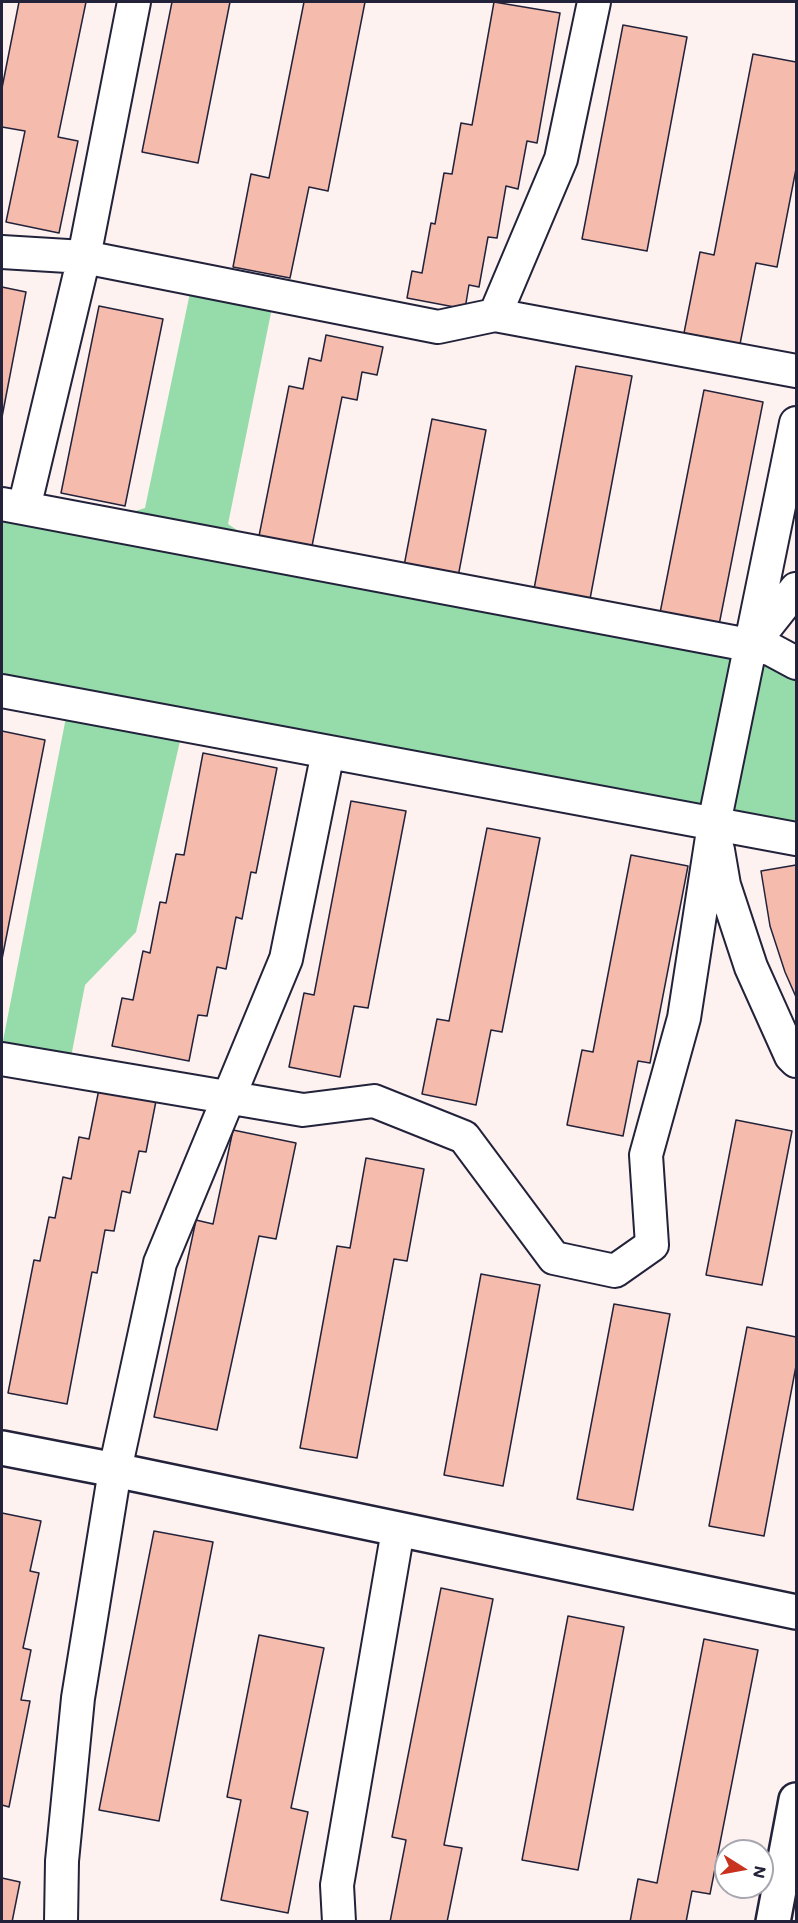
<!DOCTYPE html>
<style>
body{margin:0}
#map{position:relative;width:798px;height:1923px;overflow:hidden;background:#fdf2ef;font-family:Mali,sans-serif}
canvas{display:block}
.frame{position:absolute;inset:0;border:3px solid #22223b;pointer-events:none}
.north{position:absolute;left:714px;top:1839px;width:60px;height:60px;box-sizing:border-box;background:#fff;border:2px solid #a7a7b1;border-radius:50%;rotate:101deg;font-size:16px;font-weight:700;line-height:24px;text-align:center;color:#22223b}
.north::after{content:'';display:block;margin:auto;width:21px;height:27px;background:#c8321e;clip-path:polygon(50% 0,100% 100%,50% 72%,0 100%)}
</style>
<div id="map">
<canvas width="798" height="1923"></canvas>
<div class="frame"></div>
<div class="north">N</div>
</div>
<script>
const ctx = document.querySelector('canvas').getContext('2d');
ctx.lineJoin = 'round';
function fillPath(path, color) {
  ctx.fillStyle = color;
  ctx.fill(path, 'evenodd');
}
function shape(rows) {
  const path = new Path2D();
  for (const r of rows) {
    path.moveTo(r[0], r[1]);
    for (let i = 2; i < r.length; i += 2) path.lineTo(r[i], r[i + 1]);
  }
  return path;
}
function trace(path, color, width, dash) {
  ctx.strokeStyle = color;
  ctx.lineWidth = width;
  ctx.lineCap = dash ? 'butt' : 'round';
  ctx.setLineDash(dash || []);
  ctx.stroke(path);
}
fillPath(shape([
 [191,288,273,303,228,524,289,565,796,661,796,826,183,728,136,932,85,985,71,1057,2,1046,68,707,2,694,2,501,104,521,145,508]
]), '#95dcaa');
const building = shape([
 [19,2,86,2,58,137,78,141,59,233,6,222,25,131,2,127,2,88,19,2],
 [172,2,230,2,198,163,142,152,172,2],
 [304,2,365,2,328,191,309,187,290,278,233,267,251,174,269,178,304,2],
 [494,2,560,13,537,143,527,141,518,189,506,186,497,238,488,237,479,287,469,285,465,309,407,298,412,271,422,273,431,223,435,224,444,173,452,174,461,123,472,125,494,2],
 [623,25,687,37,647,251,582,239,623,25],
 [753,54,796,62,796,169,777,267,756,263,740,344,684,333,700,252,714,255,753,54],
 [2,287,26,292,2,417,2,287],
 [99,306,163,319,125,506,61,493,99,306],
 [326,335,383,347,377,375,362,372,357,400,342,397,312,546,259,536,289,386,303,389,309,358,321,361,326,335],
 [576,366,632,376,590,599,534,589,576,366],
 [704,390,763,402,719,625,660,613,704,390],
 [432,419,486,430,458,577,404,566,432,419],
 [2,731,45,740,2,959,2,731],
 [203,753,277,768,256,873,251,872,242,919,236,917,226,969,217,967,207,1016,198,1015,189,1061,112,1046,122,998,133,1000,143,951,150,953,160,902,166,903,176,854,184,855,203,753],
 [351,801,406,811,368,1008,354,1006,340,1077,289,1067,304,993,314,995,351,801],
 [487,828,540,838,502,1032,491,1030,476,1105,422,1094,437,1019,449,1021,487,828],
 [631,855,688,866,650,1063,638,1061,623,1136,567,1125,582,1050,593,1052,631,855],
 [796,865,796,997,785,972,770,926,761,871,796,865],
 [99,1089,156,1101,146,1152,139,1151,130,1193,122,1191,114,1231,105,1230,97,1273,92,1272,67,1404,8,1393,34,1260,40,1261,49,1217,55,1218,63,1177,71,1179,79,1137,89,1139,99,1089],
 [736,1120,792,1131,762,1285,706,1275,736,1120],
 [233,1130,296,1143,276,1239,259,1236,217,1430,154,1417,196,1220,213,1224,233,1130],
 [366,1158,424,1169,407,1261,394,1259,357,1458,300,1448,337,1246,350,1248,366,1158],
 [481,1274,540,1285,503,1486,444,1475,481,1274],
 [614,1304,670,1314,633,1510,577,1499,614,1304],
 [747,1327,796,1337,796,1366,764,1536,709,1526,747,1327],
 [2,1513,41,1521,30,1571,39,1573,23,1648,31,1650,21,1700,30,1701,9,1807,2,1805,2,1513],
 [154,1531,213,1542,159,1821,99,1810,154,1531],
 [441,1588,493,1599,444,1845,462,1848,447,1922,390,1922,406,1840,392,1837,441,1588],
 [568,1616,624,1627,578,1870,522,1860,568,1616],
 [259,1635,324,1648,291,1808,308,1812,288,1913,221,1900,241,1800,227,1797,259,1635],
 [704,1639,758,1650,710,1894,692,1891,686,1922,630,1922,638,1879,657,1883,704,1639],
 [2,1878,20,1882,12,1922,2,1922,2,1878]
]);
fillPath(building, '#f5bcad');
trace(building, '#22223b', 1.5);
const street = shape([
 [2,252,84,257,438,327,495,315,796,371],
 [495,315,561,159,594,2],
 [2,504,770,649,796,663],
 [24,508,84,257,134,2],
 [754,642,796,589],
 [2,691,796,839],
 [718,850,724,885,751,967,791,1056,796,1061],
 [2,1059,303,1110,374,1101,464,1137,554,1258,615,1271,652,1245,646,1155,684,1018,714,824,796,423],
 [61,1922,62,1861,78,1698,115,1470,160,1263,286,959,328,752],
 [339,1922,337,1885,398,1530]
]);
const secondary = shape([
 [2,1448,115,1470,796,1612],
 [773,1922,796,1800]
]);
trace(street, '#22223b', 36);
trace(secondary, '#22223b', 38);
trace(street, '#fff', 32);
trace(secondary, '#fff', 33);
</script>
